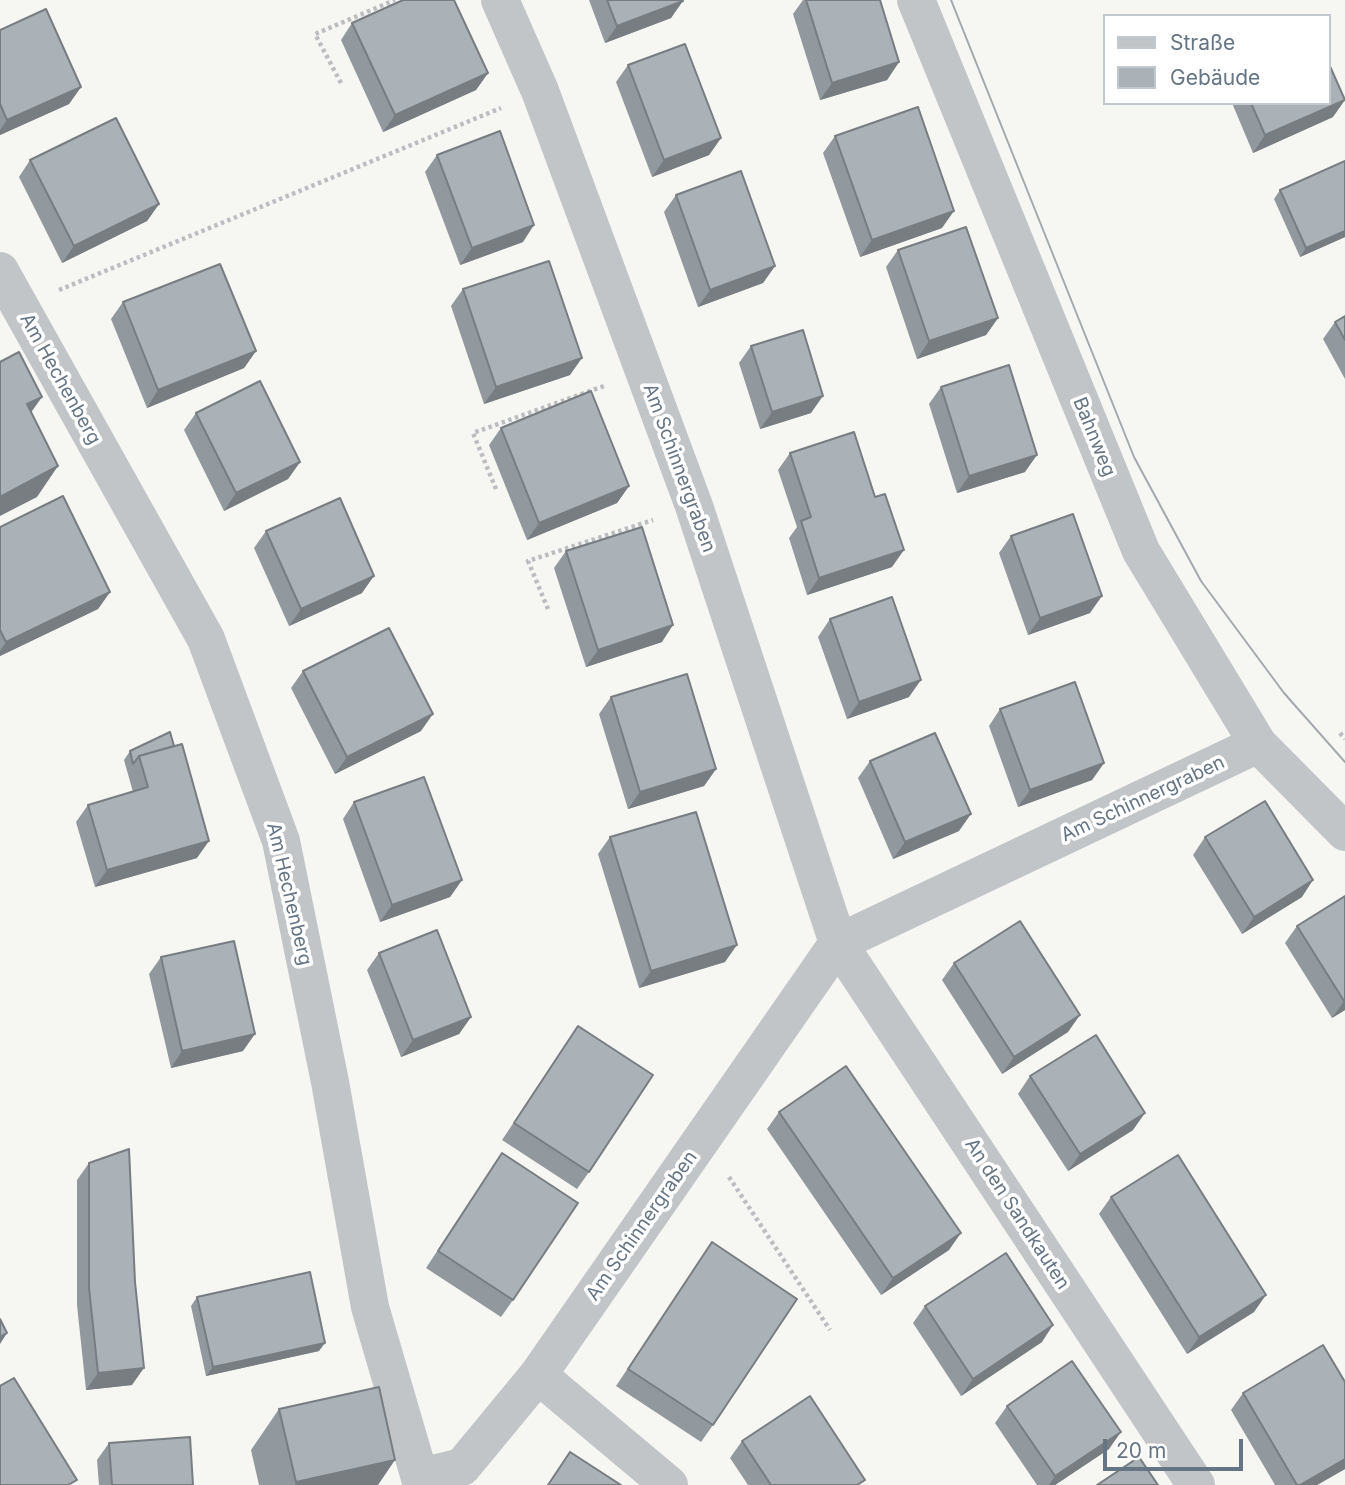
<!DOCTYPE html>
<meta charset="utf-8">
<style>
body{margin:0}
#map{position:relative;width:1345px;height:1485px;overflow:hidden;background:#f6f6f3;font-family:Inter,sans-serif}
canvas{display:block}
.legend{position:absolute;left:1103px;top:14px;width:228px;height:91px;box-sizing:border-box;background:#fff;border:2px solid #c1c8ce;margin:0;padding:9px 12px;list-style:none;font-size:21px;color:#657584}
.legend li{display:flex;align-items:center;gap:14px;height:35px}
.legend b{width:35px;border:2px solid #c1c8ce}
.scale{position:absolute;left:1103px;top:1439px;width:140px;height:32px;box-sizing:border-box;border:4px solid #657584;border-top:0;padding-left:9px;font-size:21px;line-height:24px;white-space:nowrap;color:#657584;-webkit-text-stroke:5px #fff;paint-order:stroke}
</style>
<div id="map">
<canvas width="1345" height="1485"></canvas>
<ul class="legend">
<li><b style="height:9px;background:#c1c5c8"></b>Straße</li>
<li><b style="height:19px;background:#aab2b8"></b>Gebäude</li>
</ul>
<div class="scale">20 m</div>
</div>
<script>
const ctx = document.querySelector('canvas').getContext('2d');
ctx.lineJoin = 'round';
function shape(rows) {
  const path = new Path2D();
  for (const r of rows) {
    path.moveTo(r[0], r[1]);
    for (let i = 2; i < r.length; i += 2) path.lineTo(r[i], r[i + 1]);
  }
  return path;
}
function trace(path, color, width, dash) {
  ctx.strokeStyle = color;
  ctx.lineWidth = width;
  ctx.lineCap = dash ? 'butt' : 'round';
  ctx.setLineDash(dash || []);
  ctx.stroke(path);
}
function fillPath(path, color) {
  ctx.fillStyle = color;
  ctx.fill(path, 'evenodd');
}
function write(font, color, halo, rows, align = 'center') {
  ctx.font = font + ' Inter,sans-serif';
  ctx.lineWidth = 7;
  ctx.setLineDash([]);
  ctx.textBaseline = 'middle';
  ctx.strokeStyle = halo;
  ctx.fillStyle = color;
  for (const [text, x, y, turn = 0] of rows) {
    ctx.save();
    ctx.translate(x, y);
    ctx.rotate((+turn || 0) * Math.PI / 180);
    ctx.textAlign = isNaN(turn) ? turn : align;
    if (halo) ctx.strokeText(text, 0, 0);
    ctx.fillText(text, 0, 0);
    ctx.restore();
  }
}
trace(shape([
 [341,83,315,34,395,0],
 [59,290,501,108],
 [496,489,473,433,604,386],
 [548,609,528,561,653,520],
 [1340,733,1345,739],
 [729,1177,830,1330]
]), '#bbbdc0', 4.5, [3.5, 3.5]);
trace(shape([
 [500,0,540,91,694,506,838,943,1196,1485],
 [916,0,1141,551,1258,744,1345,832],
 [0,271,206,639,281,841,330,1082,370,1307,422,1485],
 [538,1375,669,1485],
 [421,1477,462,1467,538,1375,838,943,1258,744]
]), '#c1c5c8', 38);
trace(shape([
 [951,0,1134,457,1201,581,1284,693,1345,762]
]), '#a4a9af', 2);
fillPath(shape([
 [589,0,682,0,671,18,605,43],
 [803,0,880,0,899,62,887,80,820,100,793,14],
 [352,23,488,73,476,90,383,132,341,40],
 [0,30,81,87,69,104,0,135],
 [628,65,721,138,709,155,652,177,616,82],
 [1232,103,1329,103,1333,117,1253,153],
 [835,136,942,228,860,257,823,153],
 [437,155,523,242,460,265,425,172],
 [30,160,159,204,147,221,62,263,19,177],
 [1345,161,1345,237,1300,257,1274,199,1280,190],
 [676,195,775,266,763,283,698,307,664,212],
 [898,250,998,318,986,335,917,359,886,267],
 [463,289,570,375,484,404,451,306],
 [123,302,256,351,244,368,147,408,111,319],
 [1345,316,1345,379,1323,339,1335,322],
 [751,346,811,413,760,429,739,363],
 [941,387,1025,472,957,493,929,404],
 [196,413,300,462,288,479,224,511,184,430],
 [501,428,629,486,617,503,527,540,489,445],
 [790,453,892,567,807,595,789,538,797,527,778,470],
 [0,527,110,592,98,609,0,656],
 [266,531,362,593,289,626,254,548],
 [1011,536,1090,613,1028,635,999,553],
 [566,551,662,642,586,667,554,568],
 [830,619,909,697,847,719,818,637],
 [303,671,421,731,335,774,291,688],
 [611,697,716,769,704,786,628,809,599,714],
 [1000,709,1104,763,1092,780,1018,807,989,726],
 [170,732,197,858,95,887,76,822,88,805,133,792,124,760,130,751],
 [870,761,959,831,893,859,858,778],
 [354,802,462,880,450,897,380,922,343,819],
 [610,837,725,962,639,988,598,854],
 [1205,837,1302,897,1242,934,1193,855],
 [1345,896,1345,1010,1332,1018,1285,943,1297,926],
 [379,953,471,1017,459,1034,401,1057,367,970],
 [161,957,243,1051,171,1068,149,974],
 [954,963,1068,1032,1002,1074,942,980],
 [578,1026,589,1172,577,1189,502,1140],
 [1030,1076,1133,1130,1068,1171,1018,1094],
 [779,1112,949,1250,881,1295,767,1129],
 [502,1153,513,1300,501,1317,426,1268],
 [89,1163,132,1385,86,1390,77,1305,77,1180],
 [1111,1197,1254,1312,1187,1354,1099,1214],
 [712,1242,713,1425,701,1442,616,1386],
 [197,1297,319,1351,206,1376,191,1306],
 [925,1306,1042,1342,961,1396,913,1323],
 [1345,1382,1345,1469,1317,1485,1275,1485,1231,1410,1243,1393],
 [1007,1406,1109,1449,1055,1485,1037,1485,995,1423],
 [279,1409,378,1485,259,1485,251,1450],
 [742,1441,861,1485,748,1485,730,1458],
 [109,1443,193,1485,99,1485,97,1460]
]), '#92999e');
fillPath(shape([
 [683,1,671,18,605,43,617,26],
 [899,62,887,80,820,100,832,83],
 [488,73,476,90,383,132,395,115],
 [81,87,69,104,0,135,0,130,7,120],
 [1345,100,1333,117,1253,153,1265,135],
 [721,138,709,155,652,177,664,160],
 [159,204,147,221,62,263,74,246],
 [954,211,942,228,860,257,872,240],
 [534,225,523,242,460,265,472,248],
 [1345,231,1345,237,1300,257,1306,248],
 [775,266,763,283,698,307,710,290],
 [998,318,986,335,917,359,929,341],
 [256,351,244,368,147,408,158,390],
 [582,358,570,375,484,404,496,387],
 [823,396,811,413,760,429,772,412],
 [42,397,20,428,27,404],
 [1037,455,1025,472,957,493,969,476],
 [300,462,288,479,224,511,236,493],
 [58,466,37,497,0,516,0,497],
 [629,486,617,503,527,540,539,523],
 [904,550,892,567,807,595,819,578],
 [374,576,362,593,289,626,301,609],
 [110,592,98,609,0,656,0,651,6,642],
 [1102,596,1090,613,1028,635,1040,618],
 [673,625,662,642,586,667,598,650],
 [921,680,909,697,847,719,859,702],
 [433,714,421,731,335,774,347,757],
 [1104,763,1092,780,1018,807,1030,790],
 [716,769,704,786,628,809,640,792],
 [971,814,959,831,893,859,905,842],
 [209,841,197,858,95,887,107,870],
 [462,880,450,897,380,922,392,905],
 [1313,880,1302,897,1242,934,1254,917],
 [737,945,725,962,639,988,651,971],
 [1344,1001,1345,1001,1345,1010,1332,1018],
 [1080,1015,1068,1032,1002,1074,1014,1057],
 [471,1017,459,1034,401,1057,413,1040],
 [255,1034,243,1051,171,1068,182,1051],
 [1145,1113,1133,1130,1068,1171,1080,1154],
 [961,1233,949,1250,881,1295,893,1278],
 [1266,1295,1254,1312,1187,1354,1199,1337],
 [1053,1325,1042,1342,961,1396,973,1379],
 [7,1333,0,1344,0,1337],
 [325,1343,319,1351,206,1376,213,1367],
 [144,1368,132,1385,86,1390,98,1373],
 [1121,1432,1109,1449,1055,1485,1049,1485,1055,1476],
 [1345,1459,1345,1469,1317,1485,1300,1485],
 [395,1460,378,1485,295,1485,296,1482]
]), '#777d81');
const building = shape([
 [403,0,454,0,488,73,395,115,352,23,403,0],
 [607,0,682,0,683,1,617,26,607,0],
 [806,0,880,0,899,62,832,83,806,0],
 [46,9,81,87,7,120,0,104,0,30,46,9],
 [685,44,721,138,664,160,628,65,685,44],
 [1329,64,1345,100,1265,135,1251,103,1329,103,1329,64],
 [918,107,954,211,872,240,835,136,918,107],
 [116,118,159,204,74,246,30,160,116,118],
 [500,131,534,225,472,248,437,155,500,131],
 [1345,161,1345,231,1306,248,1280,190,1345,161],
 [741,171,775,266,710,290,676,195,741,171],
 [966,227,998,318,929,341,898,250,966,227],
 [549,261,582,358,496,387,463,289,549,261],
 [220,264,256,351,158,390,123,302,220,264],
 [1345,316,1345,340,1335,322,1345,316],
 [803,330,823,396,772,412,751,346,803,330],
 [19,352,42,397,27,404,58,466,0,497,0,362,19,352],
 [1009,365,1037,455,969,476,941,387,1009,365],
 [260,381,300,462,236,493,196,413,260,381],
 [591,391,629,486,539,523,501,428,591,391],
 [854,432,875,497,885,494,904,550,819,578,801,521,811,517,790,453,854,432],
 [63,496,110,592,6,642,0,630,0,527,63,496],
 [340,498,374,576,301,609,266,531,340,498],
 [1073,514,1102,596,1040,618,1011,536,1073,514],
 [642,527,673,625,598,650,566,551,642,527],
 [892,597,921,680,859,702,830,619,892,597],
 [389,628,433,714,347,757,303,671,389,628],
 [687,674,716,769,640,792,611,697,687,674],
 [1075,682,1104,763,1030,790,1000,709,1075,682],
 [170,732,174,746,139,756,133,764,130,751,170,732],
 [935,733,971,814,905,842,870,761,935,733],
 [182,744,209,841,107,870,88,805,148,787,139,756,182,744],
 [424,777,462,880,392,905,354,802,424,777],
 [1265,801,1313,880,1254,917,1205,837,1265,801],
 [696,812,737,945,651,971,610,837,696,812],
 [1345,896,1345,1001,1344,1001,1297,926,1345,896],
 [1020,921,1080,1015,1014,1057,954,963,1020,921],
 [437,930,471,1017,413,1040,379,953,437,930],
 [234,941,255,1034,182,1051,161,957,234,941],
 [578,1026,653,1075,589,1172,514,1123,578,1026],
 [1096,1035,1145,1113,1080,1154,1030,1076,1096,1035],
 [846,1066,961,1233,893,1278,779,1112,846,1066],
 [129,1149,135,1282,144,1368,98,1373,89,1288,89,1163,129,1149],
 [502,1153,578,1203,513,1300,438,1251,502,1153],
 [1178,1155,1266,1295,1199,1337,1111,1197,1178,1155],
 [712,1242,797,1299,713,1425,628,1369,712,1242],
 [1006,1253,1053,1325,973,1379,925,1306,1006,1253],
 [310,1272,325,1343,213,1367,197,1297,310,1272],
 [0,1319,7,1333,0,1337,0,1319],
 [1323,1345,1345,1382,1345,1459,1300,1485,1297,1485,1243,1393,1323,1345],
 [1072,1361,1121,1432,1055,1476,1007,1406,1072,1361],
 [14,1378,77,1480,68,1485,0,1485,0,1386,14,1378],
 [379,1387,395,1460,296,1482,279,1409,379,1387],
 [810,1396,865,1480,857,1485,771,1485,742,1441,810,1396],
 [190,1437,193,1485,112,1485,109,1443,190,1437],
 [570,1452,621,1485,548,1485,570,1452],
 [1139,1457,1158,1485,1097,1485,1139,1457]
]);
fillPath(building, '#aab2b8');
trace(building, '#777d81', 2);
write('19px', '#657584', '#fff', [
 ["Am Hechenberg",60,379,61],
 ["Bahnweg",1094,437,68],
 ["Am Schinnergraben",679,468,70],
 ["Am Schinnergraben",1143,799,-25],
 ["Am Hechenberg",289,894,77],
 ["An den Sandkauten",1017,1214,57],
 ["Am Schinnergraben",642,1226,-55]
]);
</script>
